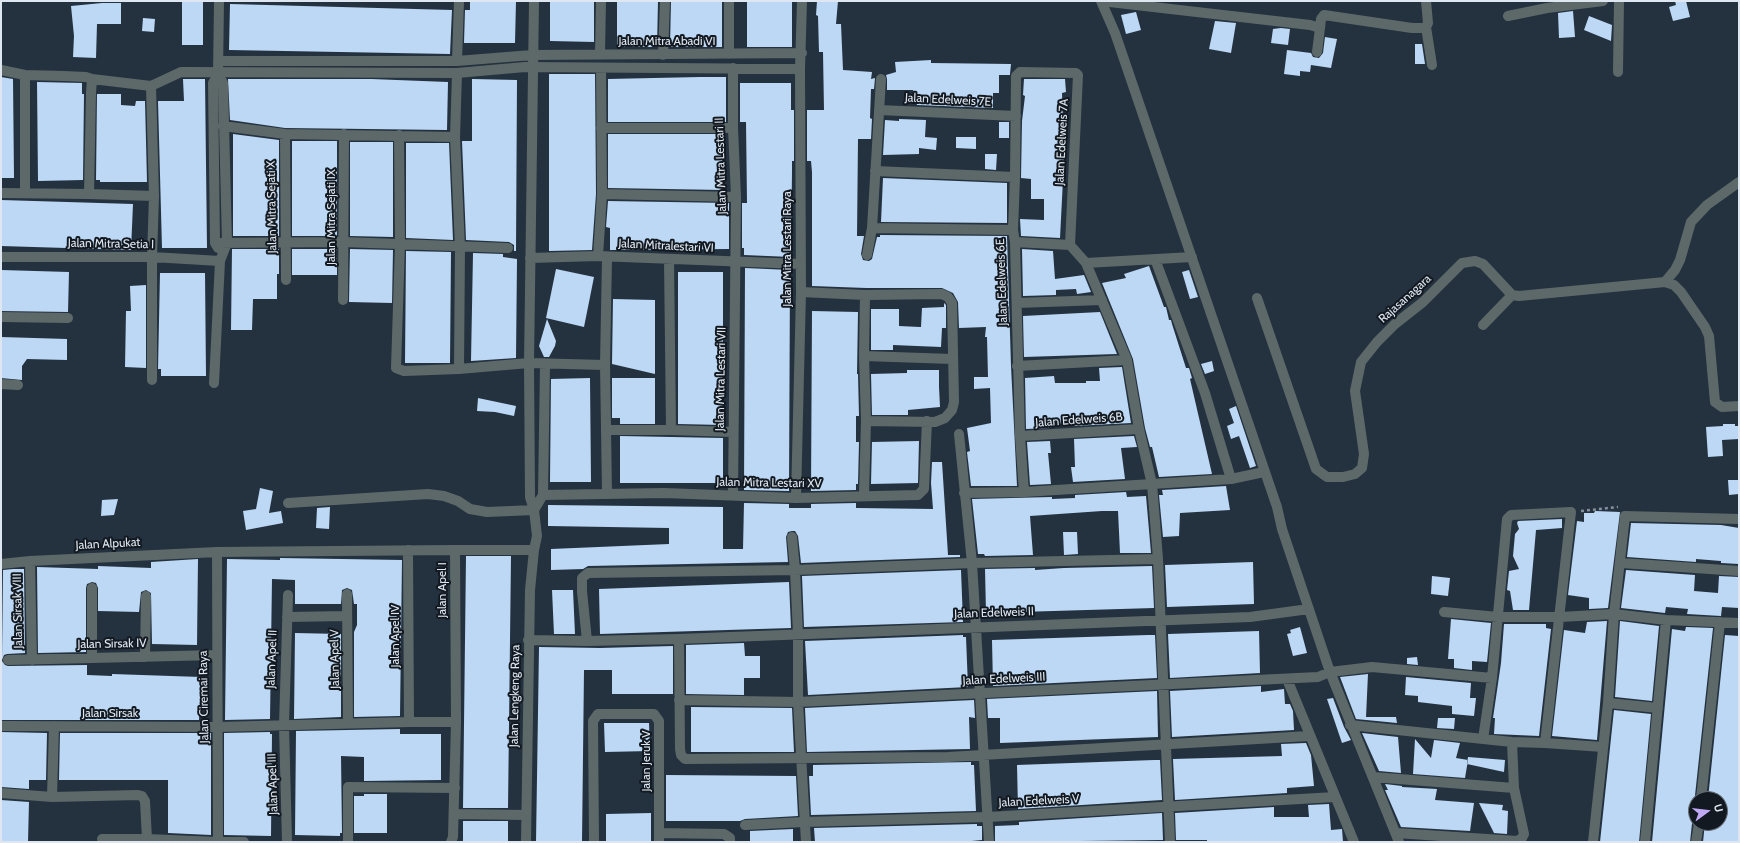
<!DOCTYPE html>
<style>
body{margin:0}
#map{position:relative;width:1740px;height:843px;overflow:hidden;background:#243240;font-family:Cabin,sans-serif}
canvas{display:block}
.frame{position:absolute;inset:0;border:2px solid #dee7f1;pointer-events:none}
.north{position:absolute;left:1688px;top:791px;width:40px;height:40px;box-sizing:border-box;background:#131920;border:1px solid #646b74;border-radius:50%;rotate:75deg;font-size:11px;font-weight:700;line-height:16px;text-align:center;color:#dee7f1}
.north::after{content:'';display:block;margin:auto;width:14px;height:18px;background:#bfa9f4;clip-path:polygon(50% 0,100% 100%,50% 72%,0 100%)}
</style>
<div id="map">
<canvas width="1740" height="843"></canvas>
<div class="frame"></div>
<div class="north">U</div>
</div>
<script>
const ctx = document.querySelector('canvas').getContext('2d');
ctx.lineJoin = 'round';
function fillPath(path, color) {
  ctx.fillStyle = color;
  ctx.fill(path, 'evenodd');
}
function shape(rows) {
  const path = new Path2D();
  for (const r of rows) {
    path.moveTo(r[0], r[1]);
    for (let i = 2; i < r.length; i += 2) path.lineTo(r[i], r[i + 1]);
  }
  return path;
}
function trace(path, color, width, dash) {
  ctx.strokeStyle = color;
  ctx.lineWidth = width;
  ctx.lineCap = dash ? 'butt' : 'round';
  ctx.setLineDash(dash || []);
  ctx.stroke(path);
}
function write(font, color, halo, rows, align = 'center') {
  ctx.font = font + ' Cabin,sans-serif';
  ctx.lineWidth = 4;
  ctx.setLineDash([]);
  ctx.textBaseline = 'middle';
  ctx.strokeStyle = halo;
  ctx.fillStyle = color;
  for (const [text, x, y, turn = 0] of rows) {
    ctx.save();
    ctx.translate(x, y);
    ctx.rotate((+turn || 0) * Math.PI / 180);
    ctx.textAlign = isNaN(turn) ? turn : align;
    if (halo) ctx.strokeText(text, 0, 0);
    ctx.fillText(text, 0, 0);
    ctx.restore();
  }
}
fillPath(shape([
 [470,1,516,1,515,43,464,43,465,10,470,10],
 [550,1,594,1,594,42,550,41],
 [617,1,658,1,657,47,617,47],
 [671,1,722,1,722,47,670,47],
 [747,1,792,1,792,47,747,47],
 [817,1,838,1,836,24,841,24,843,70,872,72,871,79,875,78,874,89,871,89,870,118,872,119,871,139,858,139,857,236,864,236,861,254,863,260,869,261,872,259,877,237,880,237,880,235,1007,236,1011,366,1017,486,971,486,967,452,970,451,967,428,991,423,990,388,974,389,974,377,988,377,987,337,985,337,986,327,959,328,958,302,953,293,942,288,866,288,812,286,812,172,811,161,807,161,807,110,824,110,823,52,819,52,818,16,816,15],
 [1675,1,1686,1,1690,17,1673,21,1669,7,1676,5],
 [182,2,203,2,203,45,182,45],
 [102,3,121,3,121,24,97,24,96,58,73,57,74,36,71,6],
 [230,4,452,10,450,54,229,50],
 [1573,11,1575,37,1559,38,1558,13],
 [1136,12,1141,30,1126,34,1121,15],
 [1589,16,1612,25,1611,41,1584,30],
 [143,18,155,19,154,32,142,31],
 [1215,21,1236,23,1231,53,1209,49],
 [1281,28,1290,29,1288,45,1271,43,1273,29],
 [1325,37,1337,39,1331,68,1311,65,1310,72,1300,71,1300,76,1284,74,1287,50,1311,53,1313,57,1319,58,1323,53],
 [1415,44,1422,44,1425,64,1415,64],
 [931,60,931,63,1011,64,1010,74,1010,75,999,75,999,93,993,93,993,108,917,105,913,90,887,90,887,79,886,75,896,72,895,62],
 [549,74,595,74,596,194,592,250,549,251],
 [1,77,13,79,14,178,1,178],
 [700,77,726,77,726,122,608,122,608,79],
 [183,79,205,79,207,248,162,248,158,101,184,101],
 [228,79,371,79,448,82,447,130,285,128,230,120],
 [472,79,517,80,516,251,514,251,514,245,509,242,466,240,462,141,472,141],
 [1024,79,1065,79,1066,92,1062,93,1064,160,1060,238,1021,236,1020,219,1044,220,1044,199,1031,199,1031,179,1021,178,1022,121,1025,96,1023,95],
 [37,82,82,83,82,94,84,94,83,180,38,181],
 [740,83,791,83,791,110,794,110,794,161,792,161,792,172,791,257,744,255,744,248,742,248,742,203,747,203,746,122,740,122],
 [97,94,121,94,121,105,135,106,136,101,145,101,147,182,100,182,100,180,96,180],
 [899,119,926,120,925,137,937,138,936,150,919,148,919,154,883,155,885,120,899,121],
 [999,122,1009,122,1009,138,999,138],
 [233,134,279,140,279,236,233,236],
 [608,134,722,134,723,190,608,188],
 [956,137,976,137,976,149,956,148],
 [292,141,337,141,337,236,292,236],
 [350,142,393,142,393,237,350,236],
 [406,143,449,143,453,240,406,238],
 [985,154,997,154,996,170,985,169],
 [883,178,1007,183,1007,223,881,222],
 [1,200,133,204,131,250,1,246],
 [608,201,729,203,729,249,610,250,610,228,606,227],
 [232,249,279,249,279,274,277,274,277,299,253,299,252,330,231,330],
 [292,249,337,249,337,275,292,275],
 [350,249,393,250,392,303,349,302],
 [1022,249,1053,251,1055,279,1084,275,1091,292,1077,294,1076,289,1056,290,1056,295,1023,296],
 [406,251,451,252,450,363,405,363],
 [473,253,503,254,503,257,517,259,516,358,471,361],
 [1149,266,1164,307,1166,307,1169,320,1171,320,1172,324,1186,368,1189,368,1192,378,1190,379,1212,474,1159,477,1152,447,1150,447,1145,428,1133,359,1102,283,1126,278,1124,274],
 [745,268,790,270,789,491,744,490],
 [556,269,594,277,584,327,546,318],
 [1,270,69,272,68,312,1,311],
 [1189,270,1198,297,1190,299,1182,272],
 [678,272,723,272,723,425,678,424],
 [160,273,205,273,206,376,161,376,161,369,158,369],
 [146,285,146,368,125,367,126,311,131,311,130,286],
 [613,299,655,300,655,374,612,364],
 [944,303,946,305,946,328,942,328,941,347,893,345,893,350,871,350,871,309,899,309,899,326,920,327,921,327,922,308,944,307],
 [812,311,858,312,857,374,858,374,859,416,856,416,856,442,859,442,858,484,856,484,856,490,811,491],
 [1100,312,1117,354,1024,357,1023,316],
 [547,319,556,341,555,346,549,357,544,357,539,346],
 [1,337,67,339,67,360,27,359,22,366,22,380,1,378],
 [1212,361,1214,371,1205,374,1201,364],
 [1122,367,1131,423,1073,426,1072,423,1049,424,1049,428,1026,429,1025,378,1054,376,1055,383,1086,383,1086,381,1100,381,1099,368],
 [907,370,939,370,939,387,940,407,908,410,908,415,872,415,871,374,907,373],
 [590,378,591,482,550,482,551,379],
 [612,378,655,378,655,424,620,424,620,418,612,418],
 [478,398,516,406,514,416,495,412,477,411],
 [1236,406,1256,466,1250,468,1239,436,1231,439,1227,426,1234,423,1229,409],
 [1723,424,1735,424,1735,426,1739,426,1739,439,1722,440,1723,456,1708,457,1706,427,1723,426],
 [620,436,723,438,723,483,620,483],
 [1134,436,1137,447,1121,448,1125,479,1073,482,1071,467,1075,467,1074,439],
 [919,441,918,483,871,484,872,442],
 [1050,441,1051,453,1048,453,1051,484,1030,485,1027,442],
 [932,462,942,462,948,555,960,555,960,557,801,563,798,536,795,531,792,531,788,532,786,537,788,562,588,566,583,569,551,570,551,549,669,544,669,528,548,526,548,505,723,507,723,549,743,549,744,503,789,504,789,508,811,508,811,504,856,503,856,508,933,509,931,483],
 [1728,480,1739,480,1739,494,1729,495],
 [1226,486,1230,510,1180,513,1179,536,1163,537,1159,495,1163,495,1162,490],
 [260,488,273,491,269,513,281,511,283,523,246,530,243,511,256,509],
 [1126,492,1127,497,1146,496,1151,553,1120,553,1118,511,1102,511,1030,516,1033,555,985,556,984,554,978,554,972,499,1052,497,1052,499,1075,498,1075,495],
 [118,499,114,515,101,516,102,500],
 [330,507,329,529,316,528,317,508],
 [1595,511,1620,512,1608,608,1589,609,1589,598,1568,595,1577,521,1584,522,1584,513,1594,513],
 [1562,519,1562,528,1536,530,1529,610,1513,610,1510,591,1507,590,1509,571,1519,569,1513,556,1515,534,1519,529,1517,523,1518,521],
 [1631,523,1721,525,1739,528,1739,564,1721,563,1721,561,1696,559,1696,562,1627,557],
 [1063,532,1077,532,1078,554,1064,555],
 [466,556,511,556,508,808,463,808],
 [280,558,402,560,400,716,354,717,354,632,357,625,357,604,354,604,352,590,347,588,342,590,341,604,295,604,295,580,272,579,270,719,225,720,227,559,280,560],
 [198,559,197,645,152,644,151,593,146,590,141,592,139,612,98,611,98,588,96,583,92,582,87,584,86,588,86,652,38,653,37,567,98,569,98,566,151,568,151,562],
 [1253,562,1254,604,1167,607,1165,565],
 [1152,566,1154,608,986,613,985,569,1035,568,1035,570,1064,568],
 [13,569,24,569,25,653,7,654,4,655,2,660,3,570],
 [961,570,963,622,804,627,802,576],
 [1626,570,1695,575,1694,591,1718,593,1719,576,1739,577,1739,608,1722,607,1721,616,1687,614,1688,609,1666,607,1665,613,1621,608],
 [1432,576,1450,578,1448,596,1431,594],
 [789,582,791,628,600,634,599,589],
 [552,590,573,590,575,634,554,634],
 [1451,619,1491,623,1487,662,1472,661,1472,670,1454,668,1454,659,1448,659],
 [1607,621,1597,740,1552,736,1564,630,1585,633,1587,622],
 [1620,621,1659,626,1652,701,1615,697],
 [1504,624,1546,624,1546,628,1551,629,1539,736,1494,734,1495,718,1493,718,1501,663],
 [1300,627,1307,653,1293,656,1287,634,1291,633,1290,630],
 [1686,627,1713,628,1690,842,1652,842,1672,629,1685,631],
 [1259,631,1260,673,1170,678,1168,634],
 [295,633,341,634,341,717,294,719],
 [963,635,963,637,966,637,968,687,808,695,805,641],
 [1148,635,1155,635,1157,678,993,686,992,640],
 [1725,635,1739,636,1739,842,1703,842,1705,823,1720,823,1720,799,1708,799],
 [744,643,745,656,760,656,760,678,744,678,744,695,686,694,686,645],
 [673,646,673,694,612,694,612,670,584,670,582,842,536,842,539,647,600,648],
 [1417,657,1418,665,1407,664,1407,658],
 [2,661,5,665,8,666,87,665,87,675,112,676,112,674,201,677,199,720,1,720],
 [1368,674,1366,717,1396,717,1397,723,1356,719,1340,677],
 [1406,677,1471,683,1470,698,1476,698,1474,716,1452,714,1452,706,1418,702,1418,696,1405,695],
 [1261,686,1261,692,1284,689,1285,704,1290,704,1293,711,1294,730,1172,737,1170,691],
 [1157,691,1158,737,1000,743,1000,718,988,718,987,699],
 [1333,698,1344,727,1351,740,1342,743,1327,699],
 [974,700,975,718,969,717,970,749,807,752,805,708],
 [691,707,792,708,794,752,691,752],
 [1614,710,1651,714,1639,842,1600,842],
 [1438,718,1455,718,1454,729,1437,728],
 [604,723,649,723,650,751,605,752],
 [400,729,400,734,441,734,441,780,364,781,364,757,341,756,342,833,340,833,340,836,295,835,296,731],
 [1,732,47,733,46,780,29,780,29,789,1,787],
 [270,732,270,734,272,734,271,836,224,835,224,733],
 [60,733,211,733,211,835,168,833,168,780,59,780],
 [1362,733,1398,737,1401,773,1379,771],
 [1415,739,1431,758,1434,740,1460,743,1456,758,1468,760,1465,778,1413,774],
 [1306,743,1311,755,1314,786,1287,788,1287,793,1175,800,1173,759,1282,756,1281,744],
 [1468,757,1505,760,1504,772,1467,764],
 [1154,760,1160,760,1162,800,1018,809,1017,765],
 [971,762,971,765,974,765,976,811,811,815,809,776,813,776,813,765],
 [666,775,796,776,798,816,745,819,740,821,666,821],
 [1385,784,1402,786,1402,787,1437,789,1435,800,1474,803,1470,831,1401,827,1385,790,1388,790],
 [364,794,387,794,387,833,354,833,354,796,364,796],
 [1,800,29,802,28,842,1,842],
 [1479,803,1503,805,1502,810,1508,811,1507,834,1494,833],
 [1329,804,1331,830,1342,829,1343,842,1207,842,1207,840,1176,840,1175,813,1274,807,1274,817,1309,817,1308,805],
 [651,813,651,841,606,842,606,814],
 [1162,813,1163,840,995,842,995,826,1019,825,1019,822],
 [463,821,508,821,508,842,463,842],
 [977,824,977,826,982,826,982,840,961,842,815,842,814,828],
 [793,829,793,842,750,842,750,831]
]), '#bcd8f5');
trace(shape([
 [1581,511,1618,507]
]), '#848f9b', 2.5, [3, 3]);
trace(shape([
 [1101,1,1115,33,1277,507,1282,529,1330,672,1399,842],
 [1101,1,1310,25,1320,28,1321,19,1324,15,1412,28,1423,28,1426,27,1428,23,1426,1],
 [1508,16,1547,8,1603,1],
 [1426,27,1432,65],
 [1317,52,1320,28],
 [600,54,601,1],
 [729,54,729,1],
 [663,55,665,1],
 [218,61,457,61,532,55,802,53],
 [457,61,459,1],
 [1,70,25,75,64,76,86,77,92,79],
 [1618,72,1619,1],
 [457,73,455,137,460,247,459,369,529,363,605,365,607,493],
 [151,86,181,72,457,73,525,67,800,69],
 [879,110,1016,116],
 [223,126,285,134,455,137],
 [601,128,733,128],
 [285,134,286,280],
 [399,135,400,244,396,368,404,371,459,369],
 [875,171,1015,177],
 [1,193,89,194,91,93,92,79,151,86,154,196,152,257,152,380],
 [25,193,25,75],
 [89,194,154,196],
 [602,194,736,197],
 [872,228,1013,230],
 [1015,242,1070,245],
 [215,243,343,242,508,248],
 [218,248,215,243,213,83,218,75],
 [867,255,872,228,881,79],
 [598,256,602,194,601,68],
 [1,257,152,257,220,261],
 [1192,257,1086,263,1127,360,1139,429,1152,484,1231,479,1264,472],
 [530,258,598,256,800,264],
 [669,259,671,430],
 [1155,259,1205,393,1231,479],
 [1665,282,1674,285,1681,292,1705,327,1709,336,1715,402,1722,407,1739,406],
 [801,292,865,295,942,294,948,297,952,303,954,402,952,410,945,418,935,422,866,421,864,356,865,295],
 [1257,298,1316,469,1327,477,1343,477,1355,474,1362,468,1364,454,1355,391,1361,362,1377,342,1395,324,1423,302,1462,263,1475,261,1483,264,1512,295,1519,296,1665,282,1675,270,1680,260,1691,222,1707,205,1739,182],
 [343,300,344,134],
 [1017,303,1102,300],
 [1,317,68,318],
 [1483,325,1512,295],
 [864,356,952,359],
 [605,365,607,257],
 [1017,366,1127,360],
 [214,383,220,261,227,243,223,83,218,75,219,1],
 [1,384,18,385],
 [606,430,671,430,733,432],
 [959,434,972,563,989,842],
 [1020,436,1139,429],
 [1024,492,1020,436,1015,242,1013,230,1015,177,1016,76,1020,72,1076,73,1078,75,1070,245,1086,263],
 [964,493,1024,492,1152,484,1158,559,1170,842],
 [543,495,664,493,796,498,918,495,924,489,927,421],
 [733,495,736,197,733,128,733,68],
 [864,495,866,421],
 [796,498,801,292,800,69,802,1],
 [288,503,428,494,444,496,458,501,470,509,487,512,534,510,543,495,545,365],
 [1739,519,1625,516,1614,614,1666,620,1739,623],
 [408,550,409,722],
 [455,550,534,550],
 [217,552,218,842],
 [30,561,32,660],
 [1621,563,1739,571],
 [1,564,30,561,217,552,455,550,456,722,453,837,451,842],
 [347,594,348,724],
 [1444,612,1498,617,1560,617,1614,614,1608,703,1593,842],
 [287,617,347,616],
 [679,639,680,749,681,755,685,759,948,757,1309,736],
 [528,640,587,641,679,639,1250,617,1309,609],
 [587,641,582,591,582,578,588,573,795,570,792,537],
 [145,657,146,596],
 [92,658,92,588],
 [8,660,217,655],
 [1287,679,1354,842],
 [679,700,798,702,1318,677,1330,672,1372,667,1492,678],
 [1608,703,1658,708],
 [1350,725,1512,742,1545,743],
 [1,726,218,727,409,722,456,722],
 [1483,739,1492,678,1507,519,1511,515,1571,512,1545,743,1603,747],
 [1373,777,1514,788,1512,742],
 [1,793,52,797,138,795,142,796,145,801,147,839,218,842],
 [52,797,54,726],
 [1701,799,1720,622],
 [454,814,526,815],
 [745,825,804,822,988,817,1335,797],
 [659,833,724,834,730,838,730,842],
 [1396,833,1517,841,1522,838,1524,834,1514,788],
 [102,839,147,839],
 [219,842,244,842],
 [287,842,284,725,288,595],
 [348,842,348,787,455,788],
 [526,842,530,590,534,550,537,536,534,510,530,497,529,363,534,1],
 [594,842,593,721,598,714,654,714,659,721,659,842],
 [806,842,798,702,798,634,795,570,972,563,1158,559],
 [1645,842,1666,620],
 [1696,842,1699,823]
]), '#5d6969', 10);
write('12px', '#dee7f1', '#131920', [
 ["Jalan Mitra Abadi VI",667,41],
 ["Jalan Edelweis 7E",948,100,3],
 ["Jalan Edelweis 7A",1062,142,-87],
 ["Jalan Mitra Lestari II",721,166,-92],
 ["Jalan Mitra Sejati X",272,207,-91],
 ["Jalan Mitra Sejati IX",331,217,-90],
 ["Jalan Mitra Setia I",111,244,1],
 ["Jalan Mitralestari VI",666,246,3],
 ["Jalan Mitra Lestari Raya",787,249,-90],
 ["Jalan Edelweis 6E",1002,282,-92],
 ["Rajasanagara",1405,299,-42],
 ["Jalan Mitra Lestari VII",721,379,-89],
 ["Jalan Edelweis 6B",1079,420,-4],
 ["Jalan Mitra Lestari XV",769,483,1],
 ["Jalan Alpukat",108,544,-3],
 ["Jalan Apel I",442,590,-90],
 ["Jalan Sirsak VIII",18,611,-91],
 ["Jalan Edelweis II",994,613,-2],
 ["Jalan Apel IV",395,636,-90],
 ["Jalan Sirsak IV",112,644,-1],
 ["Jalan Apel II",272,659,-88],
 ["Jalan Apel V",335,659,-91],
 ["Jalan Edelweis III",1004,679,-3],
 ["Jalan Lengkeng Raya",515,696,-89],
 ["Jalan Ciremai Raya",204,697,-91],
 ["Jalan Sirsak",110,713],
 ["Jalan Jeruk V",646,761,-90],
 ["Jalan Apel III",273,784,-92],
 ["Jalan Edelweis V",1039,801,-3]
]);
</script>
